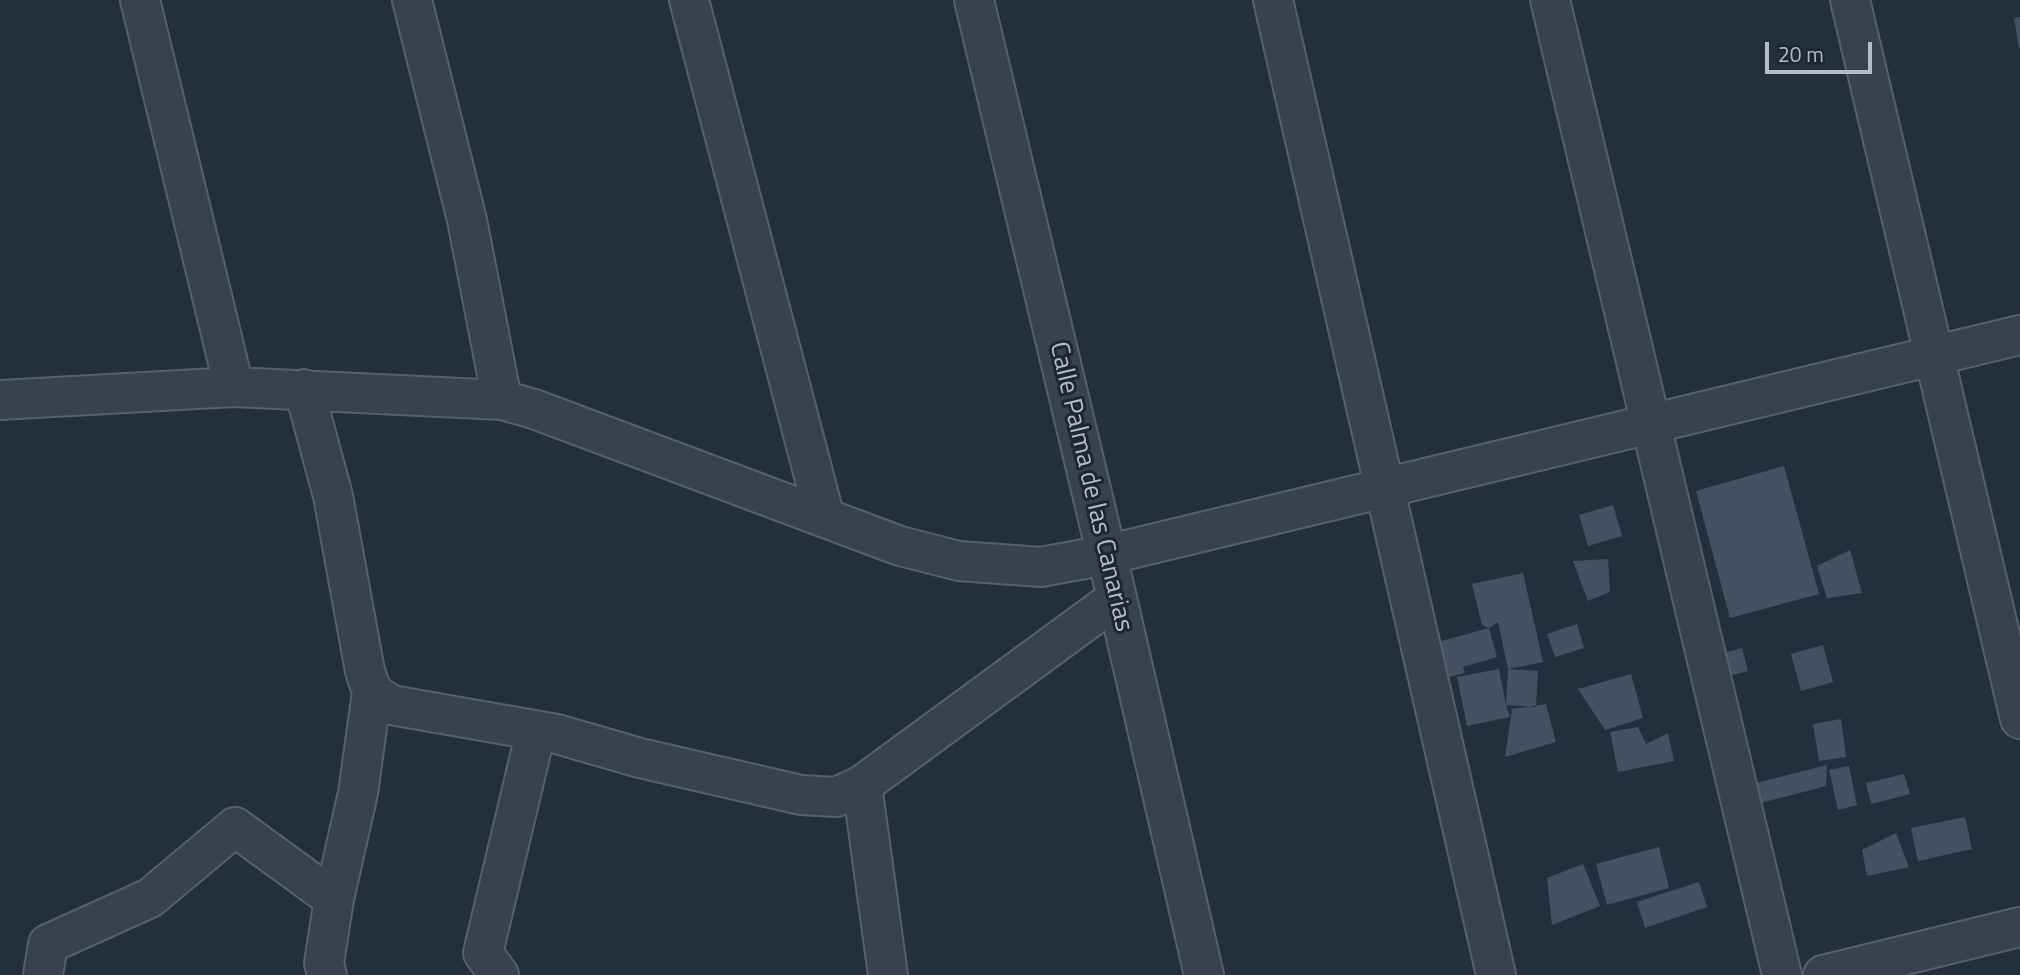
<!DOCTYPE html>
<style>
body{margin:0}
#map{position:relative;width:2020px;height:975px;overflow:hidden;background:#242f3e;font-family:"Titillium Web",sans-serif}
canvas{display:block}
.scale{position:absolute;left:1765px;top:42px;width:107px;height:32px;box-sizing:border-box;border:4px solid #b4bcc9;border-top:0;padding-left:9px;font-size:21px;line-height:24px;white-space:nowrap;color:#b4bcc9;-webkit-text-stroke:5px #1d2633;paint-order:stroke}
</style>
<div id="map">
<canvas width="2020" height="975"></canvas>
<div class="scale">20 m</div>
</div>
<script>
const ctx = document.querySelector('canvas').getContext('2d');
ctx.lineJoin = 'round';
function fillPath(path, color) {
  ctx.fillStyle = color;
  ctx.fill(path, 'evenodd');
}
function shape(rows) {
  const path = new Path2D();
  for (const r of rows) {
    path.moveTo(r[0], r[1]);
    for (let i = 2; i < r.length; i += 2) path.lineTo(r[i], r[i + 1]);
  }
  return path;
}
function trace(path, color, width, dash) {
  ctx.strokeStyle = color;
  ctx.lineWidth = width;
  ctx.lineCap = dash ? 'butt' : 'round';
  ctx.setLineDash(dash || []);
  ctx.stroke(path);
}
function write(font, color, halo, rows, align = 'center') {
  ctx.font = font + ' "Titillium Web",sans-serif';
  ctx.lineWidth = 6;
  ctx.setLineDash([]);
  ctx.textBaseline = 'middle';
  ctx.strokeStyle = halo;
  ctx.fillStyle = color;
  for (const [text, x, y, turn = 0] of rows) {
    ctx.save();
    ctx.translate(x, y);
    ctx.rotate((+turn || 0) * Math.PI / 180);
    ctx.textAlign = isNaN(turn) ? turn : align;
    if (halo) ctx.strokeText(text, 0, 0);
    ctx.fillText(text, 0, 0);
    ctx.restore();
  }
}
fillPath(shape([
 [2020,17,2020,48,2019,48,2014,18],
 [1784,466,1819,594,1730,618,1696,491],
 [1613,505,1622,536,1588,546,1579,515],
 [1850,550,1862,593,1827,598,1817,566],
 [1608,559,1610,592,1588,601,1573,561],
 [1523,573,1543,662,1508,669,1498,622,1489,628,1482,625,1472,584],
 [1577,624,1584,648,1555,657,1547,634],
 [1489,628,1497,657,1463,667,1465,673,1437,680,1427,645],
 [1823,645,1833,682,1801,691,1791,654],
 [1742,648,1748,671,1722,678,1716,655],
 [1499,669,1506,705,1508,669,1538,671,1536,707,1506,705,1510,717,1467,726,1457,677],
 [1631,674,1643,718,1605,730,1578,689],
 [1546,704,1556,742,1505,757,1512,709],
 [1841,719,1846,757,1819,761,1813,724],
 [1638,727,1646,744,1668,733,1674,761,1618,772,1610,732],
 [1827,765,1826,786,1753,805,1748,785],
 [1849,766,1857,805,1838,810,1829,770],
 [1904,774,1910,794,1871,804,1866,783],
 [1965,817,1972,849,1918,861,1911,828],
 [1896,833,1909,867,1867,876,1862,850],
 [1659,847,1669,888,1607,905,1596,864],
 [1583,864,1600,906,1552,925,1547,878],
 [1699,882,1707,907,1645,928,1637,902]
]), '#455162');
const minor = shape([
 [140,0,234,387],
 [412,0,467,220,502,400],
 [689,0,825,518],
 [974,0,1117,598,1204,975],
 [1273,0,1496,975],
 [1550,0,1782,975],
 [1850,0,2020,719],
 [304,389,333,496,365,671,372,692,391,705,557,734,640,758,801,795,836,797,862,785,1117,598],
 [0,400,234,387,502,400,534,409,900,546,959,561,1041,567,1106,555,2020,335],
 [862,785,888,975],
 [43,975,48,944,150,898,235,827,334,899],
 [327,975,324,963,334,899,358,793,372,692],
 [499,975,483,953,536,731],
 [1823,975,2020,927]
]);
trace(minor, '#565f6c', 42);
trace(minor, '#38414e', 38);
write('26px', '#b4bcc9', '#1d2633', [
 ["Calle Palma de las Canarias",1090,487,77]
]);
</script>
